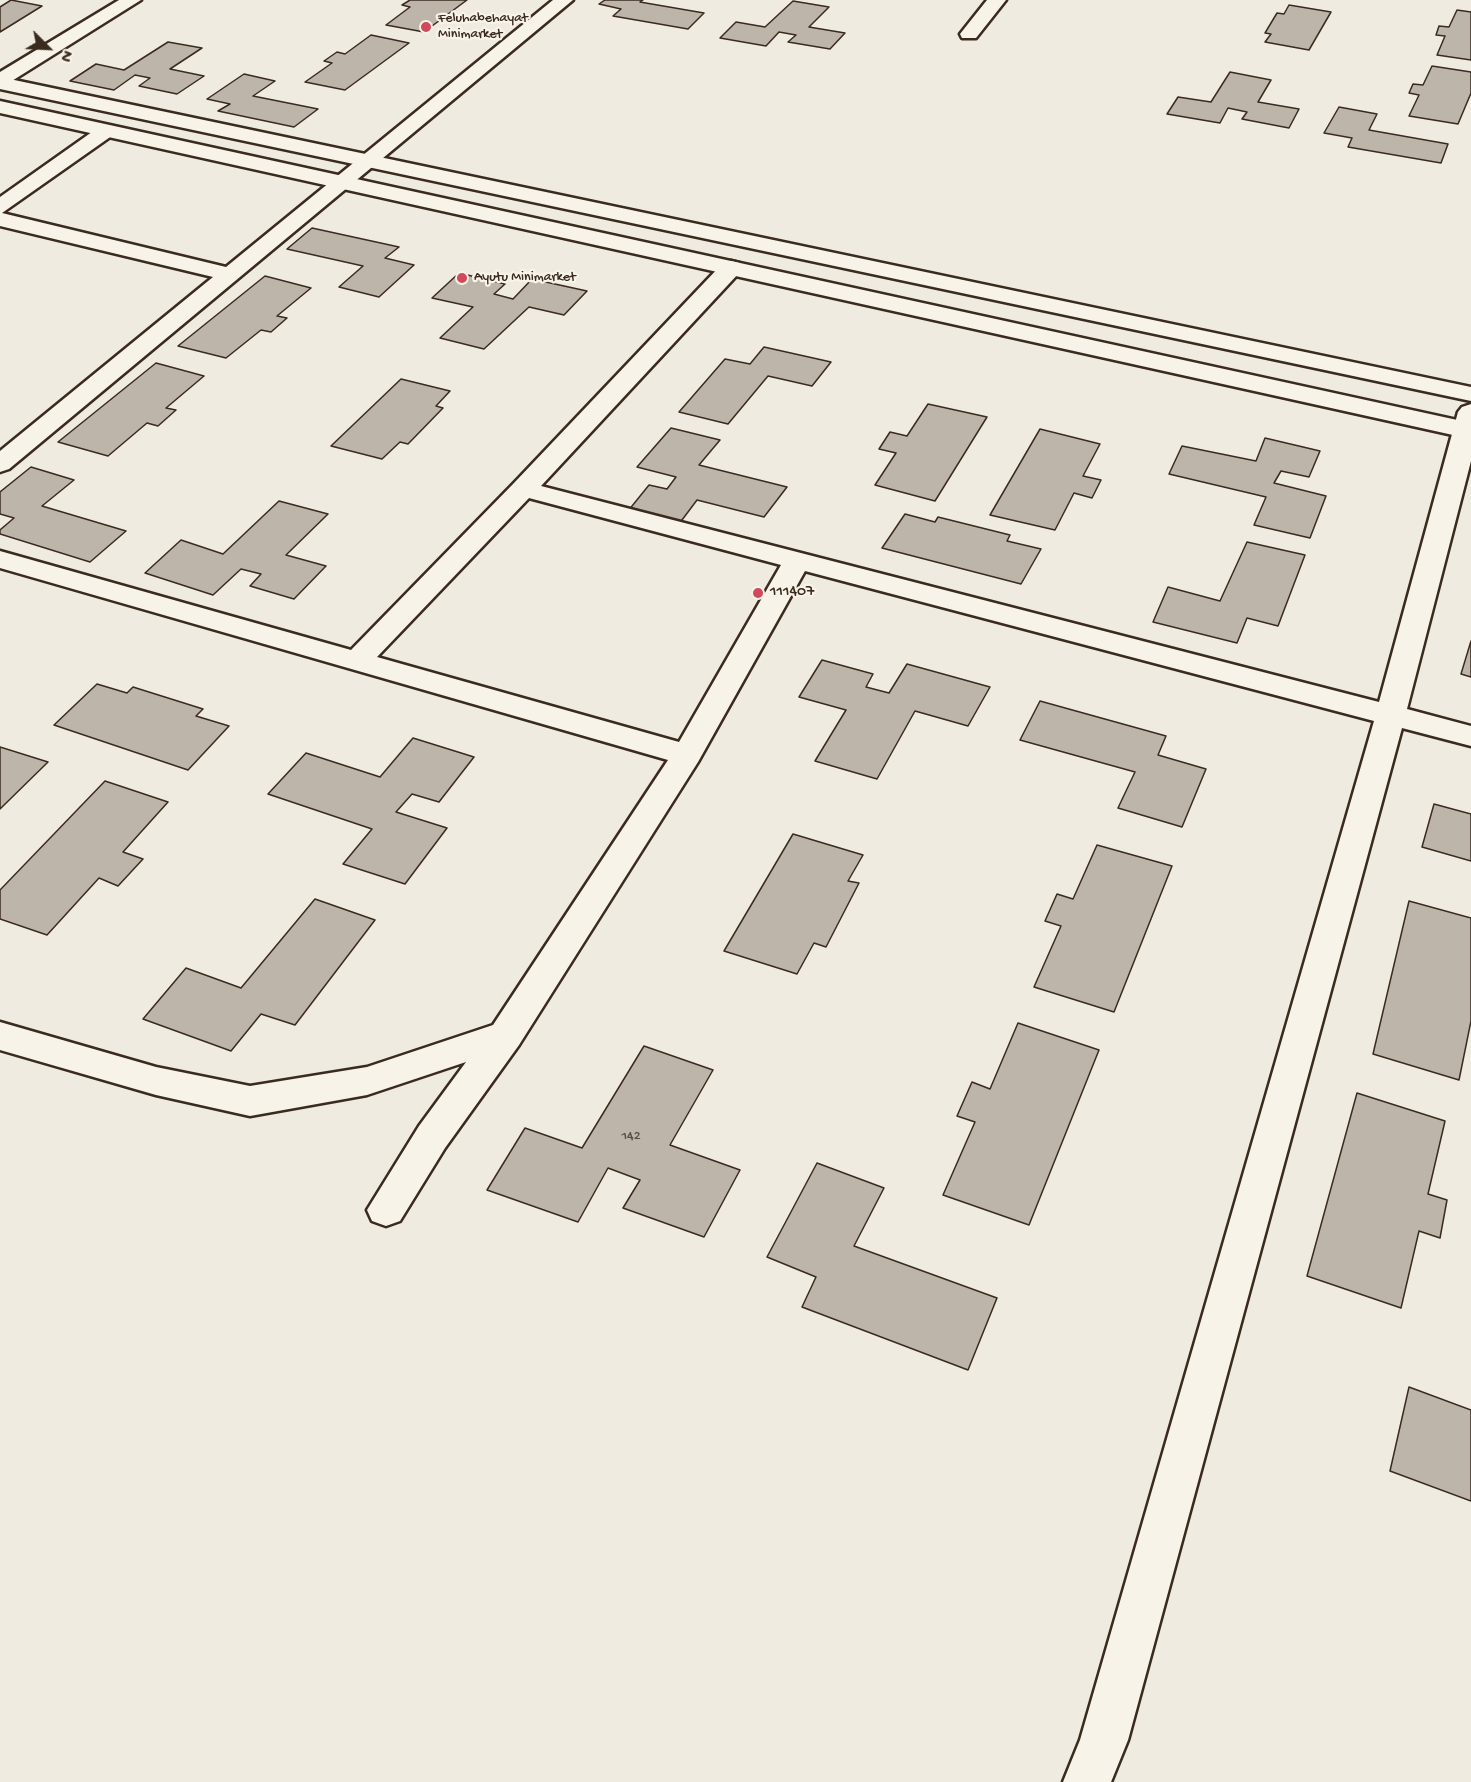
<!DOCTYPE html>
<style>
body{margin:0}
#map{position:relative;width:1471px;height:1782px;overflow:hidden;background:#efebe0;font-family:"Gochi Hand",sans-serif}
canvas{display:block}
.north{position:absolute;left:18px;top:18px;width:60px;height:60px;-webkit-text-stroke:4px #f7f3e8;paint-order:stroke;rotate:114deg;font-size:16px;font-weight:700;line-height:24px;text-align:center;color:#3b2a1e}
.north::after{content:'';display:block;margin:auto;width:21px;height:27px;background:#3b2a1e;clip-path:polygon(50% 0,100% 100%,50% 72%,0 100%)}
</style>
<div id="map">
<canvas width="1471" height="1782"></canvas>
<div class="north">N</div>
</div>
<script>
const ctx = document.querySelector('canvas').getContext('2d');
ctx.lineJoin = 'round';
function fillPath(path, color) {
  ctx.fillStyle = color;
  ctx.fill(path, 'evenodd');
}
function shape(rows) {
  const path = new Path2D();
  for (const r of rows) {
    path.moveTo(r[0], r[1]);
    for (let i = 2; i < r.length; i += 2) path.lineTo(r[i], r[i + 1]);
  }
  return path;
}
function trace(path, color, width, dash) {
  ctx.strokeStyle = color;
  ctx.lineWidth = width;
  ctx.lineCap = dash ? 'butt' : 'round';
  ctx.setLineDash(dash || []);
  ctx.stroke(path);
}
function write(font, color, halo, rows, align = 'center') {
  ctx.font = font + ' "Gochi Hand",sans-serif';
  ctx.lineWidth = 4.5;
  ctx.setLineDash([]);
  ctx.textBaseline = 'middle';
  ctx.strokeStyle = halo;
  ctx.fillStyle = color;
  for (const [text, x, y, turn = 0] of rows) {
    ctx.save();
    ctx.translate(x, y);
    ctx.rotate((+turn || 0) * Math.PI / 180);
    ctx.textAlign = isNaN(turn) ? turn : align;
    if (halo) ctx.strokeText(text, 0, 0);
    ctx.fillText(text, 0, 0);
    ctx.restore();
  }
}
const building = shape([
 [11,0,42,6,0,32,0,7,11,0],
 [410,0,467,0,424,32,386,25,410,7,402,5,410,0],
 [605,0,643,0,640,2,704,13,688,29,613,16,621,9,599,4,605,0],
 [793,1,829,7,809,27,845,33,830,49,788,42,796,35,779,32,766,46,720,38,736,22,765,27,793,1],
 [1289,5,1331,12,1309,50,1265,42,1271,34,1265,33,1277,13,1284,14,1289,5],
 [1457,10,1471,12,1471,60,1437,55,1445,36,1436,35,1439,26,1449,27,1457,10],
 [371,35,409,43,345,90,305,82,332,63,324,61,337,52,345,54,371,35],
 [168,42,202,48,170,69,204,76,177,94,139,86,150,78,135,75,114,90,70,81,96,64,124,70,168,42],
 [1432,66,1471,72,1471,93,1458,124,1409,116,1419,95,1409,93,1413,84,1423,85,1432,66],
 [1230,72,1271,80,1258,102,1299,109,1289,128,1242,119,1247,112,1228,108,1220,123,1167,114,1178,97,1211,102,1230,72],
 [244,74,275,81,253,96,318,109,294,127,218,111,230,104,207,99,244,74],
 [1339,107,1377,114,1369,130,1448,144,1441,163,1348,147,1352,138,1324,133,1339,107],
 [312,228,399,247,385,258,414,265,379,297,339,287,363,266,287,249,312,228],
 [459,273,505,284,494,294,513,299,532,279,587,291,564,315,529,307,484,349,440,338,473,307,432,298,459,273],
 [265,276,311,288,277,316,287,318,271,332,261,330,226,358,178,346,265,276],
 [764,347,831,362,812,386,768,376,728,424,679,412,725,359,750,364,764,347],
 [156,363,204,376,166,408,176,410,158,426,147,423,108,456,58,442,156,363],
 [401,379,450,391,436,406,443,408,408,444,400,442,382,459,331,446,401,379],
 [928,404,987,417,935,501,875,485,896,453,879,449,890,432,907,436,928,404],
 [671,428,720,440,699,465,787,487,764,517,697,500,679,524,628,511,649,485,667,489,676,477,637,467,671,428],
 [1040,429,1100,444,1083,476,1101,480,1092,498,1074,493,1055,530,990,515,1040,429],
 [1265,438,1320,451,1309,477,1281,471,1274,483,1326,496,1310,538,1254,525,1266,497,1169,474,1182,446,1256,461,1265,438],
 [31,467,74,480,42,506,126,531,90,562,0,534,0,530,14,518,0,514,0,492,31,467],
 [279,501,328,514,286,555,326,566,294,599,250,586,261,574,241,569,213,595,145,573,181,540,223,554,279,501],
 [905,514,935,522,938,517,1010,535,1007,541,1041,549,1021,584,882,548,905,514],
 [1247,542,1305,555,1278,626,1247,618,1237,643,1153,622,1168,587,1220,601,1247,542],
 [1471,641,1471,677,1461,674,1471,641],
 [822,660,873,674,866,687,889,693,907,664,990,687,968,726,915,711,877,779,815,761,846,710,799,697,822,660],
 [97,684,127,693,133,687,203,709,196,716,229,726,188,770,54,725,97,684],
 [1040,701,1166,736,1158,755,1206,769,1182,827,1118,808,1135,772,1020,740,1040,701],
 [413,738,474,757,439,802,412,794,396,812,447,828,405,884,343,864,372,829,268,794,306,753,380,777,413,738],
 [0,747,48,762,0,809,0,747],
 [105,781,168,802,123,852,143,859,118,886,99,878,47,935,0,919,0,890,105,781],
 [1434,804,1471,814,1471,861,1422,847,1434,804],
 [793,834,863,855,848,881,859,883,826,947,814,943,797,974,724,951,793,834],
 [1097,845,1172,866,1114,1012,1034,987,1061,926,1045,921,1057,894,1073,899,1097,845],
 [315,899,375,920,295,1025,261,1014,231,1051,143,1019,186,968,241,988,315,899],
 [1409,901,1471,918,1471,1021,1459,1080,1373,1054,1409,901],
 [1018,1023,1099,1050,1029,1225,943,1195,975,1122,957,1116,972,1082,990,1089,1018,1023],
 [644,1046,713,1070,670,1145,740,1170,704,1237,623,1208,640,1180,608,1168,578,1222,487,1190,525,1128,582,1148,644,1046],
 [1357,1093,1445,1121,1428,1194,1447,1200,1440,1238,1419,1231,1401,1308,1307,1276,1357,1093],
 [817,1163,884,1188,854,1246,997,1298,968,1370,802,1307,816,1277,767,1257,817,1163],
 [1409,1387,1471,1410,1471,1501,1390,1471,1409,1387]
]);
fillPath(building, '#bdb5aa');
trace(building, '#3b2a1e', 1.5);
const minor = shape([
 [119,0,141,0,7,84,0,86,0,72,119,0],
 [553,0,573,0,9,469,0,472,0,451,213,277,0,226,0,197,99,127,113,127,116,131,113,135,2,213,226,267,553,0],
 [987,0,1006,0,976,38,962,38,960,34,987,0],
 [731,261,739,263,742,268,739,273,541,486,1379,702,1458,412,1462,407,1471,404,1471,461,1407,709,1471,726,1471,746,1402,728,1128,1740,1111,1782,1063,1782,1080,1740,1374,721,805,571,698,762,519,1045,445,1148,400,1221,386,1226,372,1221,367,1210,419,1126,466,1062,367,1095,250,1116,156,1095,0,1050,0,1022,156,1067,250,1086,367,1067,493,1025,668,760,0,568,0,551,351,650,514,483,723,263,731,261],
 [529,498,781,565,679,742,377,657,529,498]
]);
const primary = shape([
 [0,77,1471,387,1471,401,0,89,0,77],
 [0,101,1471,423,1471,439,0,113,0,101]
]);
trace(minor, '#3b2a1e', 5);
trace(primary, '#3b2a1e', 5);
fillPath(minor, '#f7f3e8');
fillPath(primary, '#f7f3e8');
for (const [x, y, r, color] of [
 [426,27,6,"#d1495b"],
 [462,278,6,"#d1495b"],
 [758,593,6,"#d1495b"]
]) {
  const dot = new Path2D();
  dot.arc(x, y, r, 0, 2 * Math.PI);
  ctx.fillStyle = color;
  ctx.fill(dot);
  trace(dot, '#f7f3e8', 2);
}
write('14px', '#3b2a1e', '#f7f3e8', [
 ["Feluhabehayat",438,19],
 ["Minimarket",438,35],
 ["Ayutu Minimarket",474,278]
], 'left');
write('14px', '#5c4d41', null, [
 ["142",631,1137]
]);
write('16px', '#3b2a1e', '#f7f3e8', [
 ["111407",770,593]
], 'left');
</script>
